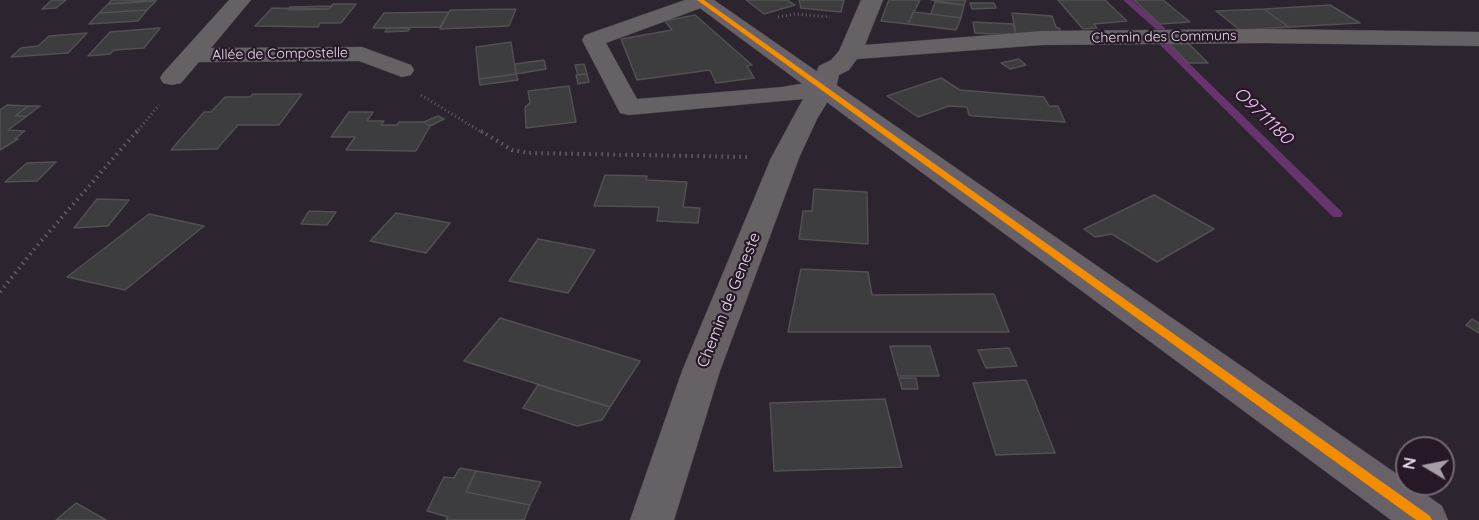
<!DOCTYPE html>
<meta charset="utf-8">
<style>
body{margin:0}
#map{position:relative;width:1479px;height:520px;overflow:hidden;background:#2c242e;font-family:Quicksand,sans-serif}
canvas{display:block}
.north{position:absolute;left:1395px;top:436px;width:60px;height:60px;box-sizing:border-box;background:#261827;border:2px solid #746775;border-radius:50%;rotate:280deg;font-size:16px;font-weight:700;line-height:24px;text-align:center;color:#e8dee9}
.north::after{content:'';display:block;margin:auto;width:21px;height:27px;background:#a69da8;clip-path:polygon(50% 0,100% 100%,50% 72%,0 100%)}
</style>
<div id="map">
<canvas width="1479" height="520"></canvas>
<div class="north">N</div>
</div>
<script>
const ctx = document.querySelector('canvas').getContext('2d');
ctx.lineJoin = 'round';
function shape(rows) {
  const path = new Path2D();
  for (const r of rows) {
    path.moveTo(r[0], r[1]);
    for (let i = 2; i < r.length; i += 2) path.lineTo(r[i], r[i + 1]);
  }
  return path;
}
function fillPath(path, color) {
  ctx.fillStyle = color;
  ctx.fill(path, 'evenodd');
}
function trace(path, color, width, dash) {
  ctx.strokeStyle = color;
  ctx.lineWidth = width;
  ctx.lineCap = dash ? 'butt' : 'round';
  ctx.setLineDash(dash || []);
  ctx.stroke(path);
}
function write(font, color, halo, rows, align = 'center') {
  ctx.font = font + ' Quicksand,sans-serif';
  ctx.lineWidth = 4.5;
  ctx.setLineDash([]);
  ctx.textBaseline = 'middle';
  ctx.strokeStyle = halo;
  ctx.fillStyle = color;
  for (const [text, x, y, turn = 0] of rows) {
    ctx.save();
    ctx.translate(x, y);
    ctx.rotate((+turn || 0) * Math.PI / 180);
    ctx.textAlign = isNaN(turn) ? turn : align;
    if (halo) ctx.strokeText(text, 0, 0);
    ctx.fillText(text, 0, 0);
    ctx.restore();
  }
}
fillPath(shape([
 [1123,0,1132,0,1165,28,1165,32,1159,32,1123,0],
 [1161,42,1167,42,1341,211,1343,214,1341,217,1333,217,1161,46,1161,42]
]), '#65356c');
const building = shape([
 [52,0,66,0,56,8,42,9,52,0],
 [112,0,157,0,108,4,112,0],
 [746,0,787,0,795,5,764,14,746,0],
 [799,0,844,0,841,12,801,8,799,0],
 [889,0,920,0,908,24,881,21,889,0],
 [931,0,966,0,964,5,931,0],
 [1058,0,1105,0,1127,21,1094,24,1097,28,1083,29,1058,0],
 [1134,0,1163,0,1190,22,1160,24,1134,0],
 [156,1,147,10,99,13,108,4,156,1],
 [935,2,964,5,961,18,931,14,935,2],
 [970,3,994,3,996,8,972,9,970,3],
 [333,4,356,4,341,23,320,23,318,27,255,26,272,8,329,9,333,4],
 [1330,5,1360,23,1289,27,1264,9,1330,5],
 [332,6,329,9,288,10,290,7,332,6],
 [516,9,509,26,440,29,450,10,516,9],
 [1264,9,1289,27,1240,30,1216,11,1264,9],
 [147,10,138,21,89,24,99,13,147,10],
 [449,12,440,27,373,28,384,13,449,12],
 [913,12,931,14,961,18,956,30,908,24,913,12],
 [1012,13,1052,16,1056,27,1060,29,1061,36,1016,35,1012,13],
 [695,15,752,65,747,66,754,78,716,83,710,70,637,80,621,39,672,30,665,21,695,15],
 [973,22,1013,24,1016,35,975,33,973,22],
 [160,28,144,48,114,50,110,54,88,56,110,32,160,28],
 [387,28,410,28,408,31,385,32,387,28],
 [87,33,68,53,11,57,21,48,38,46,49,36,87,33],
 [511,42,516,74,479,79,476,47,511,42],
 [1170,44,1189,44,1208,63,1188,63,1170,44],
 [1019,59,1026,65,1010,69,1001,63,1019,59],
 [544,60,546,69,516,74,515,64,544,60],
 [584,64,587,74,578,75,575,65,584,64],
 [516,74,518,80,480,85,479,79,516,74],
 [587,74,589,82,578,84,576,75,587,74],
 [941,78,960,90,1044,97,1049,106,1058,106,1065,122,973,116,969,115,967,107,949,106,918,117,887,96,941,78],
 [569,86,576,122,526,128,525,107,530,103,528,91,569,86],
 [253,94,302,94,279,125,238,125,217,149,171,150,204,112,211,112,225,97,250,97,253,94],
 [7,105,28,106,15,116,27,116,8,130,25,131,15,139,18,139,0,150,0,110,7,105],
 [28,106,40,106,27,116,15,116,28,106],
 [349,112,373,112,367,121,384,121,381,125,397,125,399,122,424,122,430,126,416,151,346,150,355,137,331,137,349,112],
 [438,116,444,119,430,126,424,122,438,116],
 [56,162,37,181,5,182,27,163,56,162],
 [605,175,647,176,646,180,687,182,683,207,700,208,698,223,657,221,659,207,594,206,605,175],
 [814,189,867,192,868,244,799,239,803,211,812,211,814,189],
 [1154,195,1214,229,1157,262,1112,234,1095,237,1084,229,1154,195],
 [97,199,129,200,108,226,74,228,97,199],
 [309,211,336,212,327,225,301,224,309,211],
 [396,213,450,223,426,253,370,241,396,213],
 [149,214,204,226,125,290,67,277,149,214],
 [538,239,595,250,568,293,509,281,538,239],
 [801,269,868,272,872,295,994,294,1009,332,788,332,801,269],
 [500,318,640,361,610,407,464,361,500,318],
 [1472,319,1479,323,1479,333,1466,325,1472,319],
 [890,346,930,346,939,376,898,376,890,346],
 [1009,348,1017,366,986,368,978,350,1009,348],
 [899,378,916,378,918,389,902,389,899,378],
 [1026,380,1055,453,996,455,973,383,1026,380],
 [538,385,610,407,602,420,577,426,523,408,538,385],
 [885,399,902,467,774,471,770,403,885,399],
 [460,468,476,471,466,492,530,505,524,520,446,520,448,517,427,511,444,477,454,478,460,468],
 [476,471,541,482,530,505,466,492,476,471],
 [76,503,106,520,56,520,76,503]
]);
fillPath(building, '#3d3c3e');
trace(building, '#525053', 1.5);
const minor = shape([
 [229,0,251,0,211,48,362,47,411,65,414,70,411,75,402,77,359,61,199,62,181,83,172,85,163,83,160,78,163,73,229,0],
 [685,0,713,1,709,5,606,43,637,99,782,87,812,82,819,66,831,60,839,51,861,0,883,0,865,45,1042,31,1264,29,1479,32,1479,46,1264,43,1042,45,857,59,849,70,839,75,836,88,817,119,799,158,720,371,674,520,630,520,682,371,771,158,803,99,629,115,620,113,582,40,585,35,685,0]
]);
const major = shape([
 [689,0,714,0,1407,481,1407,484,1411,484,1442,506,1448,520,1391,520,689,0]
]);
trace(minor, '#453f47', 1);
trace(major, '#453f47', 1);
trace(shape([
 [778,17,795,14,830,17],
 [421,95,483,133],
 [136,133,159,105]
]), '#646064', 3, [1, 3]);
trace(shape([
 [481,131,512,150,529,153,748,157],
 [0,292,36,247,137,131]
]), '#646064', 4, [1.5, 4.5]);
fillPath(minor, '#656165');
fillPath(major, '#686168');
fillPath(shape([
 [697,0,704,0,1430,516,1432,520,1416,520,697,0]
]), '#f28c00');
write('14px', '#e8dee9', '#261827', [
 ["Chemin des Communs",1164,37,-1],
 ["Allée de Compostelle",280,54,-1]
]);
write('16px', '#e8dee9', '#261827', [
 ["Chemin de Geneste",729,300,-68]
]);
write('italic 18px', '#f0c3f6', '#261827', [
 ["O9711180",1263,116,44]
]);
</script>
